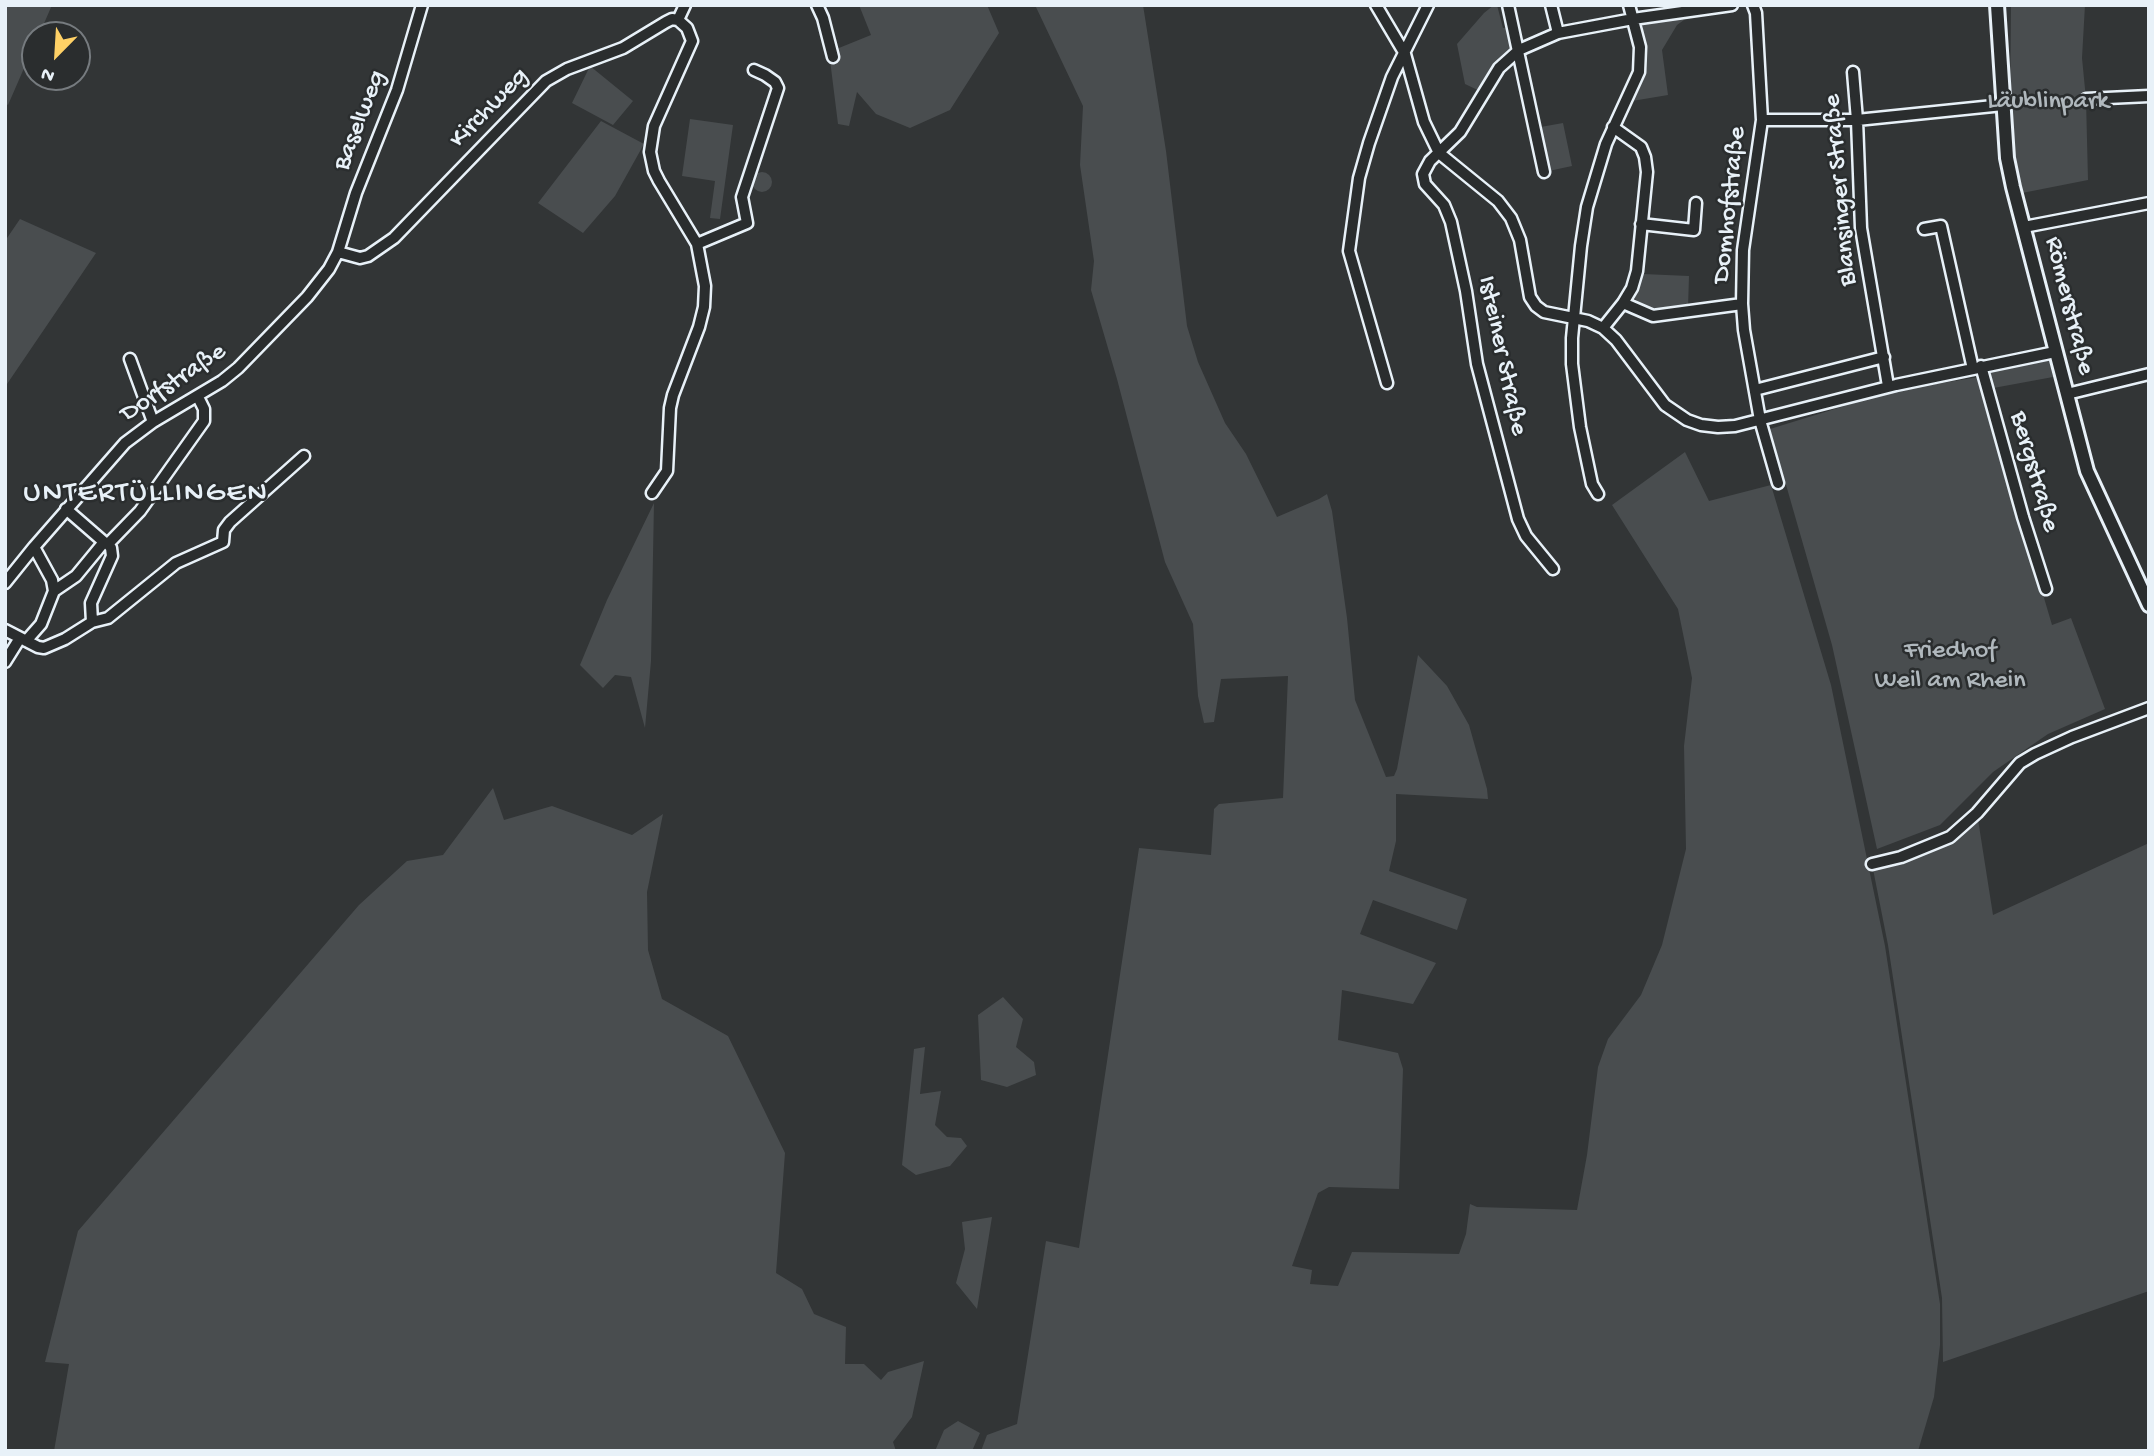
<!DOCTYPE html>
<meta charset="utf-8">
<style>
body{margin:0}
#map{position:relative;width:2154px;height:1456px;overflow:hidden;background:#323536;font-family:"Gochi Hand",sans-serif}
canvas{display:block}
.frame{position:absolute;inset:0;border:7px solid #e8f1f8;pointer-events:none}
.north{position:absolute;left:21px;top:21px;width:70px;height:70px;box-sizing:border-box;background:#2a2d2e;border:2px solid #767b7f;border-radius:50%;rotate:204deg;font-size:19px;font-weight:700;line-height:28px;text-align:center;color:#e8f1f8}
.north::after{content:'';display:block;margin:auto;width:24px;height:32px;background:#ffd166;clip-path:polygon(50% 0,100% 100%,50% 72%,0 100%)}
</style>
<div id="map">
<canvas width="2154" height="1456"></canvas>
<div class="frame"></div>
<div class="north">N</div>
</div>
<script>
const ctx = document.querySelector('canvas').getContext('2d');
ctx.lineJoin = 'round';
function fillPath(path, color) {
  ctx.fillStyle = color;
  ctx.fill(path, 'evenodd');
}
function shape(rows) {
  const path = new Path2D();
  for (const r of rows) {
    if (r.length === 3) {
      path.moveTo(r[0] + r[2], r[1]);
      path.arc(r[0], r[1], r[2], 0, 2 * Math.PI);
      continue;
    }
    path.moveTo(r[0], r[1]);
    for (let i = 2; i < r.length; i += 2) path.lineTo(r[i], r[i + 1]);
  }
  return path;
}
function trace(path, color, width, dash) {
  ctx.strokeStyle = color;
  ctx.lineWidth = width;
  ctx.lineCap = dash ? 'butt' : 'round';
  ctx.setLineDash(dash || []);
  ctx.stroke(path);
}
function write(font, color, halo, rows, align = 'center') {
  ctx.font = font + ' "Gochi Hand",sans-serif';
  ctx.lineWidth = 5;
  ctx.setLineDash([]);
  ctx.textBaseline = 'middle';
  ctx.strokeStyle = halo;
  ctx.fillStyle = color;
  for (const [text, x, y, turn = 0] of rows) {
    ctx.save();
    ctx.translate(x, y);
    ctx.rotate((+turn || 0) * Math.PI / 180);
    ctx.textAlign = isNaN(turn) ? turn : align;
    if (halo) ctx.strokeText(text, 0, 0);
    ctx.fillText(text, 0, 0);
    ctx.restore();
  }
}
fillPath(shape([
 [5,5,52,5,39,35,35,35,35,43,8,105,5,103],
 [859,5,987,5,999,33,950,110,910,128,876,114,857,92,849,126,838,124,829,52,871,35],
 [1035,5,1143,5,1166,151,1187,326,1198,362,1225,423,1246,454,1277,517,1319,499,1327,494,1332,511,1347,618,1355,700,1386,777,1394,776,1397,769,1418,655,1447,686,1469,725,1487,789,1488,799,1396,794,1396,841,1389,871,1467,899,1457,930,1373,900,1360,934,1436,963,1413,1004,1342,990,1338,1040,1398,1053,1403,1069,1399,1189,1329,1187,1318,1193,1292,1266,1312,1270,1310,1284,1338,1286,1352,1252,1459,1254,1466,1234,1470,1204,1477,1207,1577,1210,1587,1155,1598,1067,1608,1039,1641,995,1662,945,1686,849,1684,746,1692,678,1678,609,1612,505,1685,452,1709,501,1771,485,1831,685,1885,946,1940,1304,1940,1345,1934,1397,1918,1451,981,1451,987,1435,1017,1424,1046,1241,1079,1248,1139,848,1211,855,1214,809,1219,804,1283,798,1288,676,1221,679,1214,722,1204,723,1198,696,1193,624,1165,562,1117,379,1091,290,1094,261,1080,165,1083,106],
 [1494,5,1497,5,1503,28,1513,26,1519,50,1484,93,1465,84,1457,44,1484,13],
 [2011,5,2085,5,2082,58,2086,99,2088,180,2022,193,2014,151,2010,108],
 [1681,18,1684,20,1677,25,1662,50,1668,95,1632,101,1643,80,1646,56,1642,23],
 [590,66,633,101,613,125,572,103],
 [690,119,733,125,720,219,710,218,715,181,682,176],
 [601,121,644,144,615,196,583,233,538,203],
 [1563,123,1572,166,1544,172,1535,128],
 [762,182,10],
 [20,219,96,253,5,387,5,241],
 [1643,274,1689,276,1688,308,1658,313,1640,306,1633,296],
 [2048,354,2053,377,1988,389,1981,366],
 [1979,377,2052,625,2071,618,2105,709,2048,734,1993,772,1940,825,1877,849,1832,645,1770,429,1893,391],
 [654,503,651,661,645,728,631,677,615,675,603,688,580,665,607,600],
 [493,788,504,820,552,806,632,835,663,814,647,892,648,950,662,999,728,1036,785,1153,776,1273,802,1289,814,1314,846,1327,845,1364,864,1364,881,1380,888,1372,924,1361,912,1417,893,1442,896,1451,54,1451,69,1364,45,1362,78,1231,359,905,407,861,443,855],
 [1977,813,1993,915,2149,843,2149,1291,1943,1362,1942,1298,1888,945,1872,864,1937,843],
 [1003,997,1023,1019,1016,1047,1034,1062,1036,1075,1007,1087,981,1080,978,1015],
 [925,1047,920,1094,941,1091,935,1125,947,1137,961,1138,967,1146,950,1166,916,1175,902,1165,914,1049],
 [992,1217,977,1309,956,1283,965,1249,962,1222],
 [958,1421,980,1433,972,1451,935,1451,944,1430]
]), '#494d4f');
const minor = shape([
 [817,5,823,18,833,57],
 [1376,5,1405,54,1424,122,1439,153,1498,201,1511,218,1520,240,1530,297,1536,306,1544,312,1588,321,1603,328,1616,340,1665,405,1687,420,1701,425,1718,427,1735,426,1896,385,2055,352],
 [1508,5,1544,172],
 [1551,5,1558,33],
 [1753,5,1756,13,1762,120,1743,250,1742,304,1744,330,1760,420,1778,483],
 [678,20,685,5],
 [1853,72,1857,120,1861,228,1888,386],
 [2086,99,2149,96],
 [1762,120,1857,120,2003,105],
 [1641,224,1694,230,1696,203],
 [2024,227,2149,203],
 [1924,229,1941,226,1973,369],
 [697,244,747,223,742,197,778,88,775,82,765,75,754,70],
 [338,252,360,258,368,256,394,238,546,81,567,69,623,48,666,22,672,19,678,20],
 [1623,303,1653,316,1742,304],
 [1603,328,1623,303,1632,288,1637,271,1647,172,1645,157,1641,147,1613,127],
 [130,359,153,422],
 [1981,366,2023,517,2046,589],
 [1387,383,1349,251,1359,178,1369,143,1392,77,1428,5],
 [1755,390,1884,357],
 [2067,394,2149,374],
 [652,493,667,471,670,408,673,395,699,327,704,307,705,286,697,244,659,181,654,171,650,152,654,126,692,41,687,28,678,20],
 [1598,494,1592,484,1580,427,1572,364,1572,338,1581,246,1587,207,1606,144,1639,72,1640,47,1629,5],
 [66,509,104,542,108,544],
 [108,544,140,511,204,421,204,409,198,397],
 [34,547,52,580,54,591],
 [1553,569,1526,536,1518,519,1477,364,1466,291,1451,222,1444,205,1425,184,1423,174,1430,161,1460,132,1499,68,1519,50,1558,33,1633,19,1732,5],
 [5,583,34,547,125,443,153,422,222,381,238,368,307,297,329,269,338,252,356,193,397,90,422,5],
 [92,622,91,603,112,556,111,548,108,544],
 [5,630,38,647,44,648,65,639,92,622,108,618,176,563,223,542,224,530,230,522,304,456],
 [26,641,41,624,54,591,76,576,104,542],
 [5,662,20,638],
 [1872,864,1901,857,1950,837,1977,813,2020,763,2035,754,2072,737,2149,708]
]);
const tertiary = shape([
 [1997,5,2007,158,2013,187,2087,471,2149,605]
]);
trace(minor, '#e8f1f8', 15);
trace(tertiary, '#e8f1f8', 18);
trace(minor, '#2a2d2e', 10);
trace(tertiary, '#2a2d2e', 12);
write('26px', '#b0b8bd', '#2a2d2e', [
 ["Läublinpark",2048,103],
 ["Friedhof",1950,652],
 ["Weil am Rhein",1950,682]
]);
write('26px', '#e8f1f8', '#2a2d2e', [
 ["Kirchweg",490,109,-46],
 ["Baselweg",361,121,-69],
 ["Blansinger Straße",1842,190,-95],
 ["Domhofstraße",1731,205,-84],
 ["Römerstraße",2068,306,76],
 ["Isteiner Straße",1501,356,78],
 ["Dorfstraße",174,384,-34],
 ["Bergstraße",2033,472,74]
]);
ctx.letterSpacing = '2px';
write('30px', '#e8f1f8', '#2a2d2e', [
 ["UNTERTÜLLINGEN",146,495]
]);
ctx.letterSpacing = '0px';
</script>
